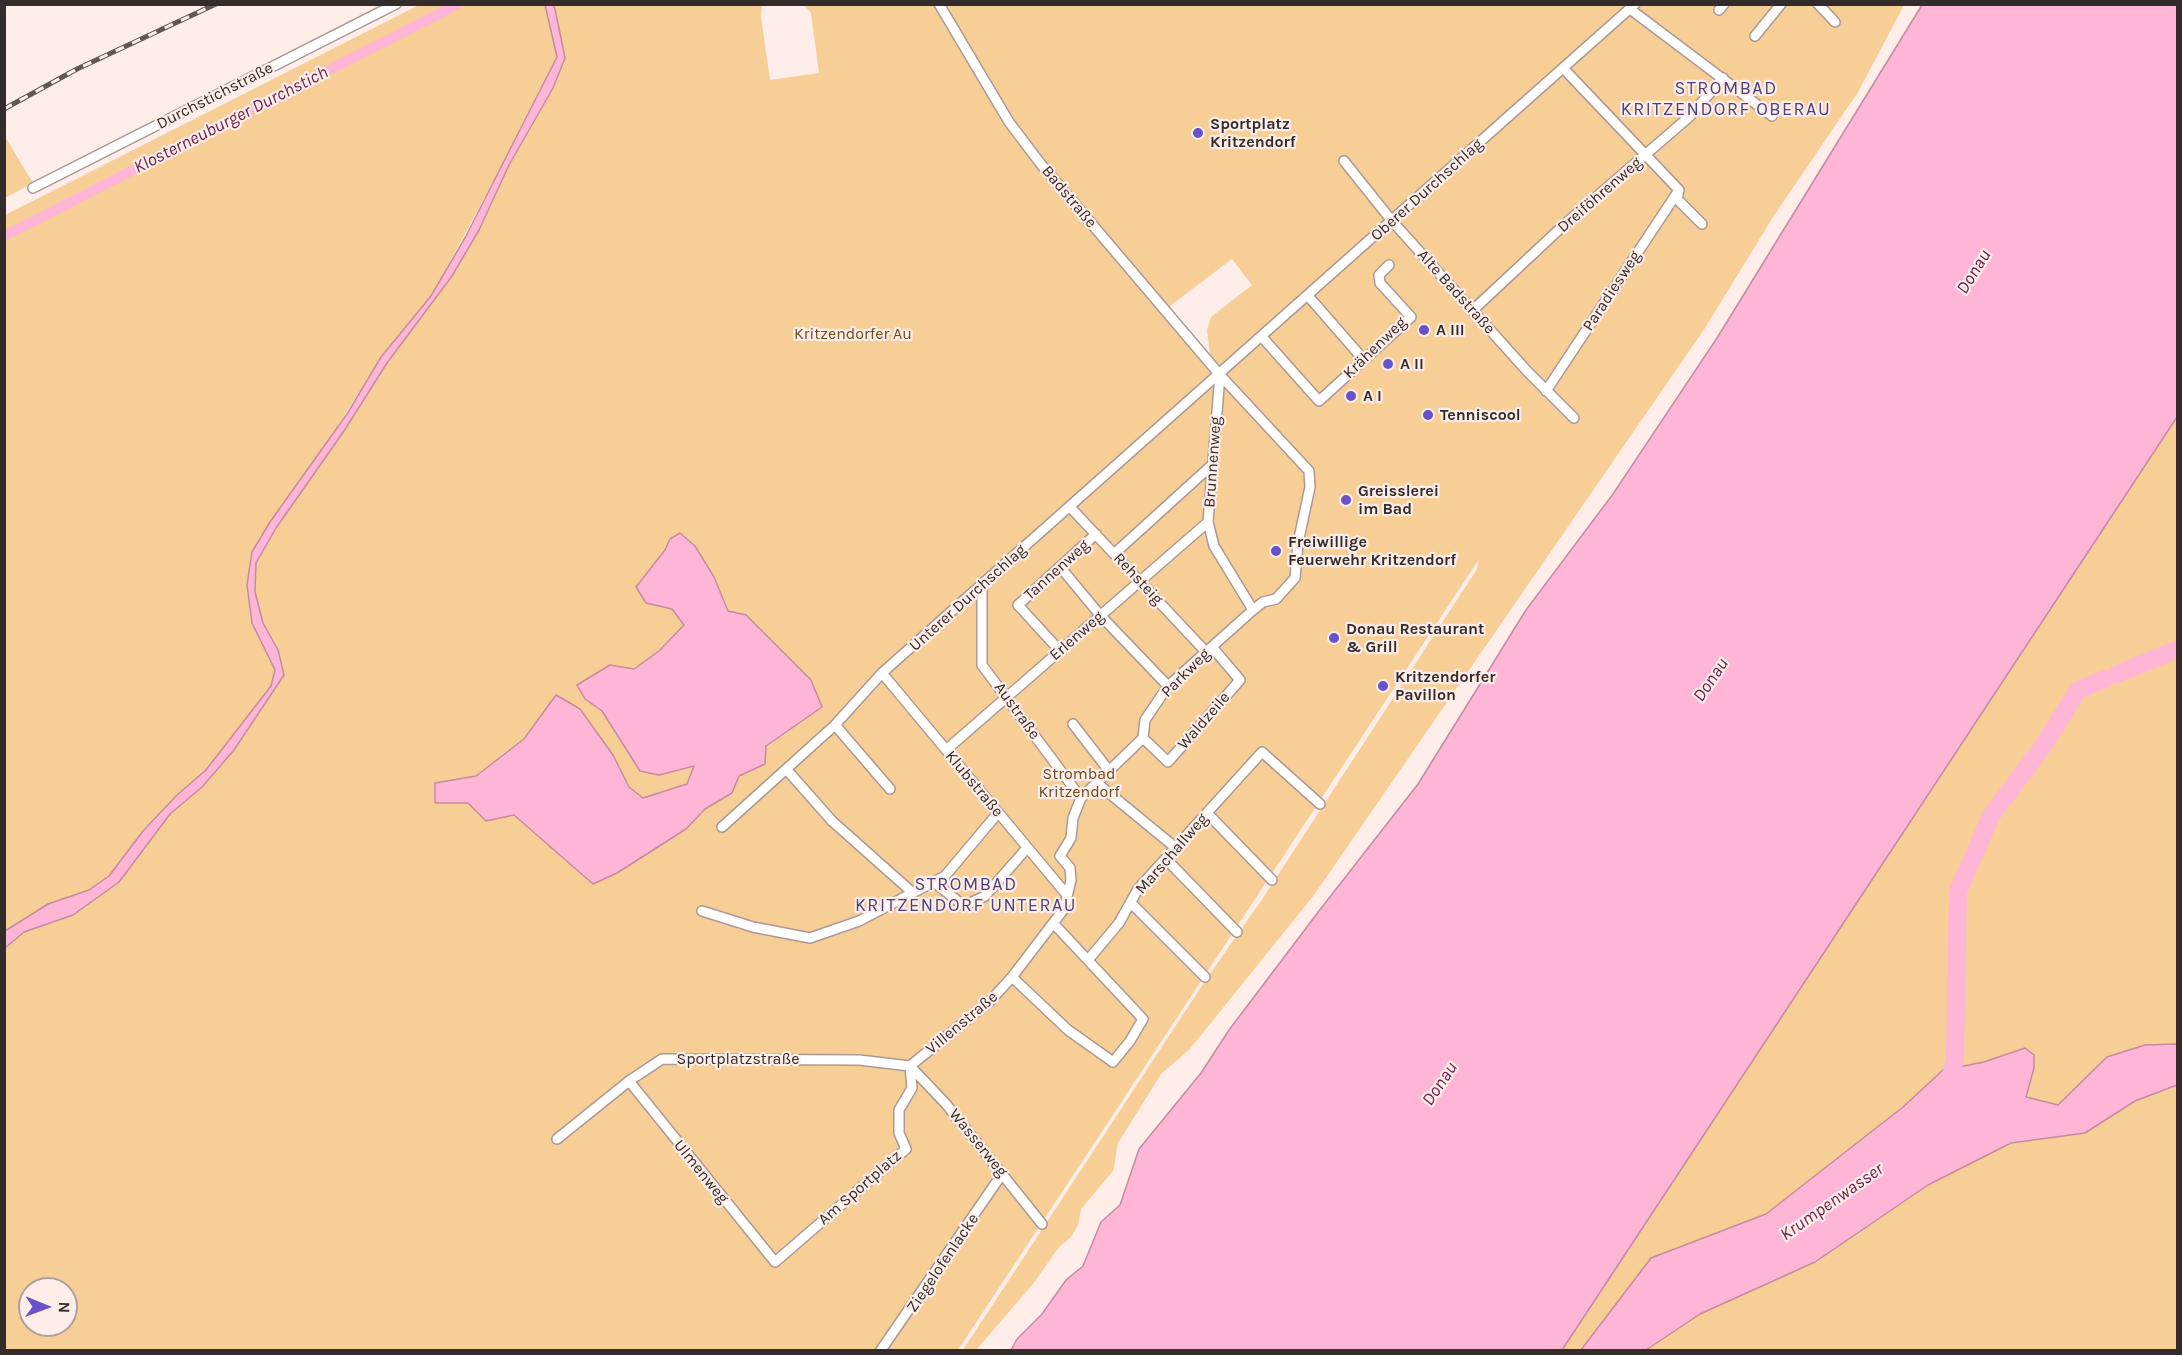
<!DOCTYPE html>
<meta charset="utf-8">
<style>
body{margin:0}
#map{position:relative;width:2182px;height:1355px;overflow:hidden;background:#feede9;font-family:Karla,sans-serif}
canvas{display:block}
.frame{position:absolute;inset:0;border:6px solid #342c2a;pointer-events:none}
.north{position:absolute;left:18px;top:1277px;width:60px;height:60px;box-sizing:border-box;background:#feede9;border:2px solid #ada09d;border-radius:50%;rotate:91deg;font-size:16px;font-weight:700;line-height:24px;text-align:center;color:#342c2a}
.north::after{content:'';display:block;margin:auto;width:21px;height:27px;background:#6851ca;clip-path:polygon(50% 0,100% 100%,50% 72%,0 100%)}
</style>
<div id="map">
<canvas width="2182" height="1355"></canvas>
<div class="frame"></div>
<div class="north">N</div>
</div>
<script>
const ctx = document.querySelector('canvas').getContext('2d');
ctx.lineJoin = 'round';
function fillPath(path, color) {
  ctx.fillStyle = color;
  ctx.fill(path, 'evenodd');
}
function shape(rows) {
  const path = new Path2D();
  for (const r of rows) {
    path.moveTo(r[0], r[1]);
    for (let i = 2; i < r.length; i += 2) path.lineTo(r[i], r[i + 1]);
  }
  return path;
}
function trace(path, color, width, dash) {
  ctx.strokeStyle = color;
  ctx.lineWidth = width;
  ctx.lineCap = dash ? 'butt' : 'round';
  ctx.setLineDash(dash || []);
  ctx.stroke(path);
}
function write(font, color, halo, rows, align = 'center') {
  ctx.font = font + ' Karla,sans-serif';
  ctx.lineWidth = 4.5;
  ctx.setLineDash([]);
  ctx.textBaseline = 'middle';
  ctx.strokeStyle = halo;
  ctx.fillStyle = color;
  for (const [text, x, y, turn = 0] of rows) {
    ctx.save();
    ctx.translate(x, y);
    ctx.rotate((+turn || 0) * Math.PI / 180);
    ctx.textAlign = isNaN(turn) ? turn : align;
    if (halo) ctx.strokeText(text, 0, 0);
    ctx.fillText(text, 0, 0);
    ctx.restore();
  }
}
fillPath(shape([
 [419,5,545,5,557,57,547,83,431,296,381,357,310,470,270,522,247,585,252,623,275,670,271,686,206,770,177,795,143,831,109,876,89,890,48,904,5,931,5,215],
 [553,5,762,5,761,17,770,80,819,73,811,13,804,5,1904,5,1858,92,1773,217,1705,328,1314,895,1189,1050,1161,1074,1118,1143,1113,1171,1081,1209,1078,1225,1071,1237,1059,1247,1033,1284,976,1350,963,1350,1207,978,1263,898,1477,569,1479,559,958,1350,5,1350,5,948,24,932,73,915,119,882,170,814,202,787,234,750,284,675,278,650,263,623,255,592,256,563,276,528,344,431,387,363,452,276,479,230,509,165,553,88,565,58],
 [1232,259,1252,285,1211,317,1207,330,1210,354,1224,375,883,676,835,728,788,773,723,830,719,827,833,723,880,672,1214,374,1162,312],
 [680,533,695,546,714,577,728,611,746,615,811,680,821,707,766,746,765,764,739,776,732,793,705,809,686,829,617,873,593,884,514,815,486,821,468,803,435,803,436,783,476,777,524,739,556,696,580,709,613,755,629,787,643,799,687,785,694,766,659,775,640,771,602,711,585,699,578,685,610,665,634,669,659,651,684,625,672,609,646,603,636,587,665,550,670,539],
 [30,1289,66,1289,66,1325,30,1325],
 [4,135,33,183,5,198,4,198],
 [2177,417,2177,1044,2145,1045,2107,1057,2058,1105,2026,1097,2034,1068,1984,1062,1943,1070,1903,1107,1766,1214,1651,1258,1581,1350,1562,1350],
 [2177,1085,2177,1350,1646,1350,1700,1314,1815,1262,1928,1185,2011,1143,2085,1133,2135,1101]
]), '#f7ce95');
const water = shape([
 [545,5,553,5,555,9,565,58,553,88,509,165,479,230,452,276,387,363,344,431,276,528,256,563,255,592,263,623,278,650,284,675,234,750,202,787,170,814,119,882,73,915,24,932,5,948,5,931,48,904,89,890,109,876,143,831,177,795,206,770,271,686,275,670,252,623,247,585,252,552,270,522,347,414,381,357,431,296,466,236,557,57,545,5],
 [1922,5,2177,5,2177,417,1562,1350,1011,1350,1017,1339,1042,1314,1066,1280,1083,1266,1101,1222,1120,1205,1139,1149,1201,1073,1229,1030,1319,911,1418,784,1526,610,1613,494,1717,338,1922,5],
 [680,533,695,546,714,577,728,611,746,615,811,680,822,707,766,746,765,764,739,776,732,793,705,809,686,829,617,873,593,884,514,815,486,821,468,803,435,803,435,783,476,776,524,739,556,695,580,709,613,755,629,787,643,798,687,784,694,766,659,775,640,771,602,711,585,699,577,685,610,665,634,669,659,651,684,625,672,609,646,603,636,587,665,550,670,539,680,533],
 [2177,1044,2177,1085,2135,1101,2085,1133,2011,1143,1928,1185,1815,1262,1700,1314,1646,1350,1581,1350,1651,1258,1766,1214,1903,1107,1943,1070,1984,1062,2025,1048,2034,1055,2034,1068,2026,1097,2058,1105,2107,1057,2145,1045,2177,1044]
]);
fillPath(water, '#ffb5d6');
trace(water, '#c28ca2', 1.5);
trace(shape([
 [4,236,458,4]
]), '#ffb5d6', 10);
trace(shape([
 [2117,674,2178,649],
 [1947,1092,1955,1059,1958,891,1991,816,2045,743,2078,690,2105,679]
]), '#ffb5d6', 18);
const street = shape([
 [939,4,1009,122,1040,163,1220,375,1309,471,1310,487,1298,543,1295,578,1276,599,1263,602,1253,610,1168,686,1145,720,1143,738,1081,798],
 [1818,4,1835,22],
 [1630,9,1772,116],
 [1719,10,1724,4],
 [1755,36,1781,4],
 [1563,68,1679,190,1677,199,1702,224],
 [1344,161,1392,221,1527,371,1574,418],
 [33,188,396,4],
 [1309,297,1364,360],
 [1474,309,1565,224,1689,117,1723,78],
 [1262,337,1319,401,1411,317,1380,283,1379,275,1389,265],
 [1220,375,1208,522,1214,546,1253,610],
 [1546,391,1679,190],
 [1070,507,1206,652],
 [1115,553,1213,464],
 [1061,568,1100,615,1168,686],
 [1060,651,1018,605,1096,534],
 [882,673,1067,895],
 [1073,724,1110,772],
 [835,725,890,789],
 [1143,738,1168,762,1240,680,1212,647],
 [946,750,1208,522],
 [787,770,832,821,913,893],
 [1098,784,1176,848],
 [1207,813,1272,880],
 [722,827,835,725,882,673,1635,4],
 [1166,859,1237,932],
 [935,883,964,906,985,896,1027,848],
 [1132,904,1205,977],
 [702,911,753,927,810,938,859,921,945,876,998,813],
 [1088,960,1119,923,1138,889,1262,752,1320,804],
 [1012,977,1068,1030,1113,1062,1130,1041,1143,1019,1054,924],
 [910,1066,990,1001,1012,977,1064,909,1071,880,1070,868,1060,856,1071,838,1073,818,1081,798,982,665,982,585],
 [910,1066,946,1104,1042,1224],
 [629,1081,775,1262,906,1149,899,1133,899,1110,912,1088,910,1066],
 [557,1139,629,1081,662,1059,859,1060,910,1066],
 [881,1350,1002,1174]
]);
trace(street, '#ac9995', 12);
trace(street, '#fff', 9);
const rail = shape([
 [4,109,77,69,216,4]
]);
trace(rail, '#615754', 5);
trace(rail, '#feede9', 3, [9]);
for (const [x, y, r, color] of [
 [1198,133,6,"#6851ca"],
 [1424,330,6,"#6851ca"],
 [1388,364,6,"#6851ca"],
 [1351,396,6,"#6851ca"],
 [1428,415,6,"#6851ca"],
 [1346,500,6,"#6851ca"],
 [1276,551,6,"#6851ca"],
 [1334,638,6,"#6851ca"],
 [1383,686,6,"#6851ca"]
]) {
  const dot = new Path2D();
  dot.arc(x, y, r, 0, 2 * Math.PI);
  ctx.fillStyle = color;
  ctx.fill(dot);
  trace(dot, '#feede9', 2);
}
write('16px', '#342c2a', '#feede9', [
 ["Durchstichstraße",215,96,-27],
 ["Oberer Durchschlag",1427,190,-42],
 ["Dreiföhrenweg",1600,195,-41],
 ["Badstraße",1069,197,50],
 ["Paradiesweg",1612,291,-57],
 ["Alte Badstraße",1456,292,48],
 ["Krähenweg",1375,348,-44],
 ["Brunnenweg",1213,462,-86],
 ["Tannenweg",1057,570,-42],
 ["Rehsteig",1138,579,47],
 ["Unterer Durchschlag",968,598,-42],
 ["Erlenweg",1077,636,-41],
 ["Parkweg",1186,673,-45],
 ["Austraße",1017,711,54],
 ["Waldzeile",1204,721,-49],
 ["Klubstraße",974,784,50],
 ["Marschallweg",1172,854,-49],
 ["Villenstraße",962,1023,-40],
 ["Sportplatzstraße",738,1059],
 ["Wasserweg",978,1143,51],
 ["Ulmenweg",701,1172,51],
 ["Am Sportplatz",860,1188,-41],
 ["Ziegelofenlacke",943,1263,-56]
]);
write('bold 16px', '#342c2a', '#feede9', [
 ["Sportplatz",1210,124],
 ["Kritzendorf",1210,142],
 ["A III",1436,330],
 ["A II",1400,364],
 ["A I",1363,396],
 ["Tenniscool",1440,415],
 ["Greisslerei",1358,491],
 ["im Bad",1358,509],
 ["Freiwillige",1288,542],
 ["Feuerwehr Kritzendorf",1288,560],
 ["Donau Restaurant",1346,629],
 ["& Grill",1346,647],
 ["Kritzendorfer",1395,677],
 ["Pavillon",1395,695]
], 'left');
write('16px', '#6b4d1e', '#feede9', [
 ["Kritzendorfer Au",853,334],
 ["Strombad",1079,774],
 ["Kritzendorf",1079,792]
]);
ctx.letterSpacing = '1.5px';
write('18px', '#49417e', '#feede9', [
 ["STROMBAD",1726,89],
 ["KRITZENDORF OBERAU",1726,110],
 ["STROMBAD",966,885],
 ["KRITZENDORF UNTERAU",966,906]
]);
ctx.letterSpacing = '0px';
write('italic 18px', '#6e1c49', '#feede9', [
 ["Klosterneuburger Durchstich",231,120,-27],
 ["Donau",1974,272,-58],
 ["Donau",1711,680,-56],
 ["Donau",1440,1084,-56],
 ["Krumpenwasser",1832,1202,-35]
]);
</script>
